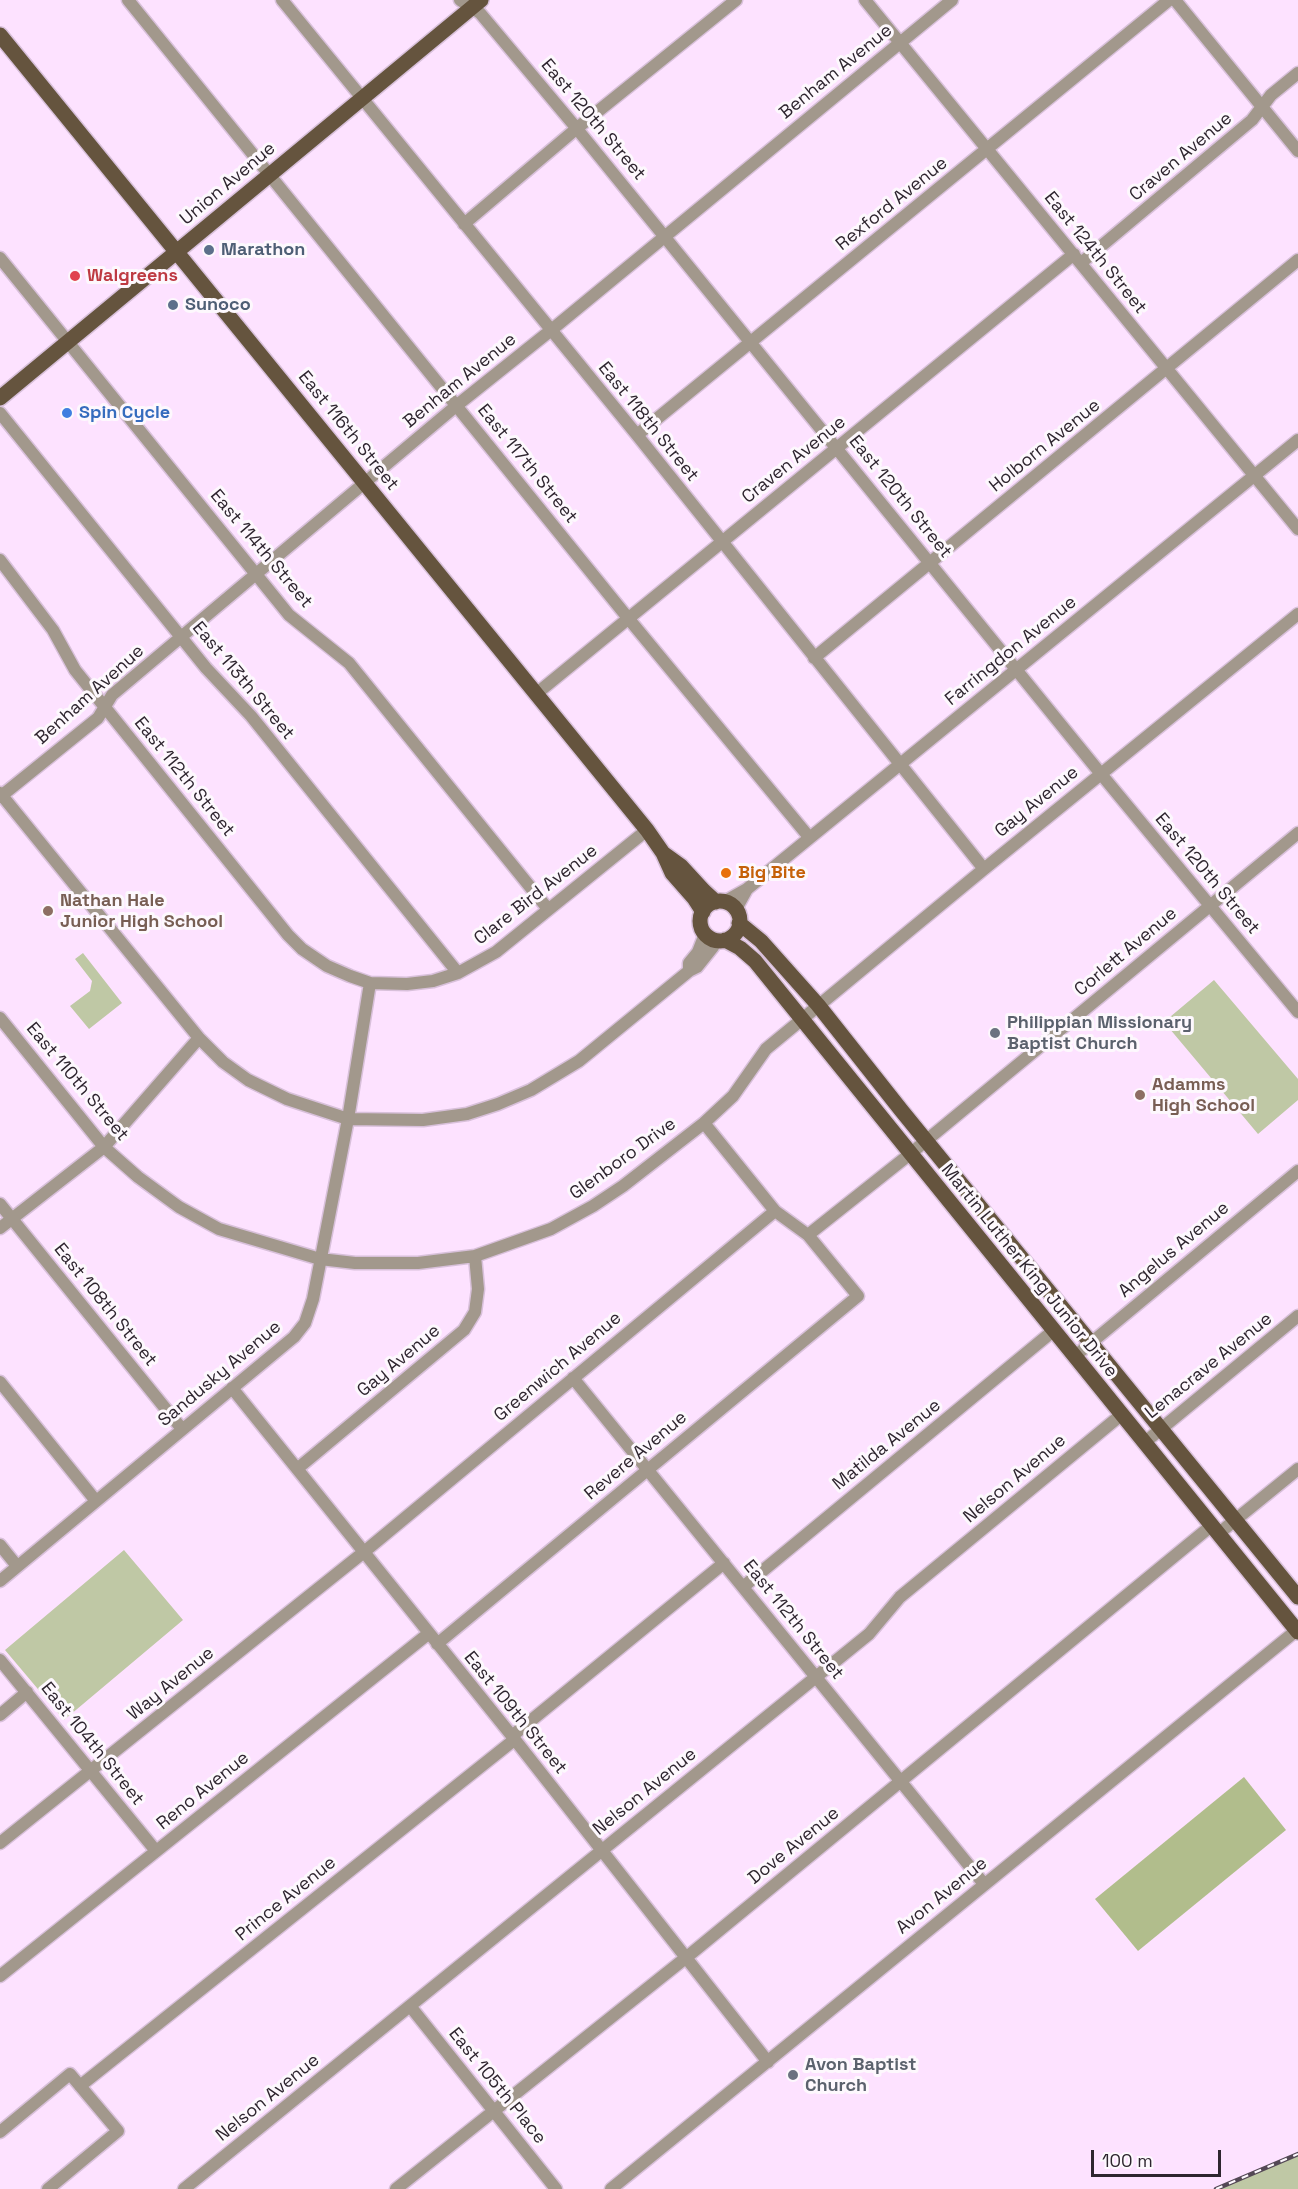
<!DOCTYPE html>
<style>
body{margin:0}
#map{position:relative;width:1298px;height:2189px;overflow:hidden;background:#fde2ff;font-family:"Space Grotesk",sans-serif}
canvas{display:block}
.scale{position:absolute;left:1091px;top:2150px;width:130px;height:27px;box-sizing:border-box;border:3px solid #2e252f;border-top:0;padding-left:8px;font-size:18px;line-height:21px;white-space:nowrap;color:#2e252f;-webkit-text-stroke:4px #fdf8fd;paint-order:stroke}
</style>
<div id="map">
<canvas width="1298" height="2189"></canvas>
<div class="scale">100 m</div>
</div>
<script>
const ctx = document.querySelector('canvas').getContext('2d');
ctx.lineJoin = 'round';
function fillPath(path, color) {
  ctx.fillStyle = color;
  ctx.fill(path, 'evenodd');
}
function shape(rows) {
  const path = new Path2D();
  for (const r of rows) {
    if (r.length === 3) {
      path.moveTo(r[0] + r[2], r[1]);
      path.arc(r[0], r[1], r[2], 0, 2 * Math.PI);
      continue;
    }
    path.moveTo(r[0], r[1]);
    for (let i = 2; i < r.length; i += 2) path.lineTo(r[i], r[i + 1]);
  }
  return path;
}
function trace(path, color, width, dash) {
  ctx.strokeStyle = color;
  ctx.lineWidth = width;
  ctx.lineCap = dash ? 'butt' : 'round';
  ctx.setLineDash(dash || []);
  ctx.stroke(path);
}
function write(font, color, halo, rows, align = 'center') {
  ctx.font = font + ' "Space Grotesk",sans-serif';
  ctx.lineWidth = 6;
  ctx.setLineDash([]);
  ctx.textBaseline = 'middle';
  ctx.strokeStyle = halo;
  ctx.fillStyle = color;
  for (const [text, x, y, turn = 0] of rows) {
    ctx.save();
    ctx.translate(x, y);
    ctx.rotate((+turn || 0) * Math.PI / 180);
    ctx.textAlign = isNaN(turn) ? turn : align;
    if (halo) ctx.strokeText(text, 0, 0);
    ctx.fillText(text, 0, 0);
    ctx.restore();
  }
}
fillPath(shape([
 [83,953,122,1003,89,1029,70,1006,90,991,92,981,75,959],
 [1214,980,1298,1079,1298,1100,1258,1134,1164,1022],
 [124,1550,183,1620,64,1720,5,1650],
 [1298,2154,1298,2189,1216,2189]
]), '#bfc8a5');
fillPath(shape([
 [1244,1777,1286,1830,1138,1951,1095,1899]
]), '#b1bd8c');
const minor = shape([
 [128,0,628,618,809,837],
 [282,0,637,435,984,869],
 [460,0,480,13,573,124,1101,774,1298,1012],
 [865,0,1298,529],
 [1175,0,1298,151],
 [464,224,576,129,736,0],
 [0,258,289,615,349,663,548,909],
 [1081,263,1252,120,1271,95,1298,73],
 [0,413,206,668,251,716,458,973],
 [637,435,1169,0],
 [0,560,53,630,75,670,288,935,302,949,327,966,350,976,370,983,407,984,433,981,458,973,496,952,647,830],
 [814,658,1298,260],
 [536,694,1074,254],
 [0,793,199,1038,223,1062,248,1080,287,1099,348,1119,423,1120,467,1114,498,1104,531,1090,579,1061,689,971,697,967,713,947,715,940],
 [0,797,98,718,112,695,456,406,555,327,952,0],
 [724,902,747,889,1298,440],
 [736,909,747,889],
 [689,971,689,963,698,952,705,934],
 [0,1018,104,1147,138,1177,179,1207,219,1229,320,1259,355,1263,418,1263,475,1256,551,1229,593,1206,623,1186,704,1123,733,1096,766,1049,984,869,1298,614],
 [0,1204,182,1429],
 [0,1228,104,1147,199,1038],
 [808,1235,910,1154,1298,833],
 [1074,1357,1298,1171],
 [573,1378,984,1884],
 [0,1382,96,1501],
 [232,1388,512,1736,768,2062],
 [1144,1443,1298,1316],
 [297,1469,464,1330,475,1312,478,1289,475,1256],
 [1218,1534,1298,1469],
 [0,1545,17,1566],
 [0,1581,294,1337,305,1323,313,1299,348,1119,370,983],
 [743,1587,1053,1331],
 [437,1644,858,1296,808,1235,775,1211,704,1123],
 [0,1660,156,1851],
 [0,1715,27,1692],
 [512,1736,724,1563],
 [0,1843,364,1552,775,1211],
 [0,1976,428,1634],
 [410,2006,556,2189],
 [80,2086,514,1740],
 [0,2132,70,2074,118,2131,48,2189],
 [184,2189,869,1634,900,1597,1121,1415],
 [396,2189,693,1952,1211,1526],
 [611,2189,1297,1630]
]);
const major = shape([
 [0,35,647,830,663,853,672,873,694,898,703,912],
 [0,398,481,0],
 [663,853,681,866,704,891,716,902],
 [720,921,20],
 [739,923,761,941,818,1005,901,1110,1298,1597],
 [725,940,740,948,755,961,1298,1632]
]);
trace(minor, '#d8c0da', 15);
trace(major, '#d8c0da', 18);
trace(minor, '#a2988c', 12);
trace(major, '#65543e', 15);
const rail = shape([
 [1216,2189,1298,2154]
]);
trace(rail, '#544855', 4.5);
trace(rail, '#fdf8fd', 2, [7]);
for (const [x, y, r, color] of [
 [209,250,6,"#5c6f8a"],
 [75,276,6,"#e0444e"],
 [173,305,6,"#5c6f8a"],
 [67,413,6,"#3f7fe0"],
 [726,873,6,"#e8710a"],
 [48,911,6,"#8d6e63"],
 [995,1033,6,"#6b7280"],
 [1140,1095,6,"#8d6e63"],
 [793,2075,6,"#6b7280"]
]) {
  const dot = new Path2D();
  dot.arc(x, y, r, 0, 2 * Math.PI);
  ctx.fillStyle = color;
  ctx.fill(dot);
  trace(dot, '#fdf8fd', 2);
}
write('18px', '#2e252f', '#fdf8fd', [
 ["Benham Avenue",836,72,-39],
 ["East 120th Street",593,120,50],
 ["Craven Avenue",1181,157,-40],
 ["Union Avenue",228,184,-40],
 ["Rexford Avenue",892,204,-39],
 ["East 124th Street",1095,253,51],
 ["Benham Avenue",460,381,-39],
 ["East 118th Street",648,422,51],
 ["East 116th Street",348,431,51],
 ["Holborn Avenue",1045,446,-39],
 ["Craven Avenue",794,460,-39],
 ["East 117th Street",527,464,51],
 ["East 120th Street",900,497,51],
 ["East 114th Street",261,549,50],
 ["Farringdon Avenue",1011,651,-39],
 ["East 113th Street",243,681,50],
 ["Benham Avenue",90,695,-42],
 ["East 112th Street",184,777,51],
 ["Gay Avenue",1037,802,-39],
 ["East 120th Street",1207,874,50],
 ["Clare Bird Avenue",536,895,-38],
 ["Corlett Avenue",1126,952,-40],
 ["East 110th Street",77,1082,50],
 ["Glenboro Drive",623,1159,-36],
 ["Angelus Avenue",1174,1250,-40],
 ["Martin Luther King Junior Drive",1029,1271,51],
 ["East 108th Street",105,1305,51],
 ["Gay Avenue",399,1361,-40],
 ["Lenacrave Avenue",1209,1366,-39],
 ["Greenwich Avenue",558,1367,-40],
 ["Sandusky Avenue",220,1374,-40],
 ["Matilda Avenue",887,1445,-39],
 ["Revere Avenue",636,1456,-40],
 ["Nelson Avenue",1015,1479,-40],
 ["East 112th Street",793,1620,51],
 ["Way Avenue",171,1684,-39],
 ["East 109th Street",515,1713,51],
 ["East 104th Street",92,1744,51],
 ["Reno Avenue",203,1791,-39],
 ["Nelson Avenue",645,1792,-39],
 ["Dove Avenue",794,1846,-39],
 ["Avon Avenue",942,1896,-39],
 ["Prince Avenue",286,1899,-39],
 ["East 105th Place",497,2086,51],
 ["Nelson Avenue",268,2098,-39]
]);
write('bold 18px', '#4e5e75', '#fdf8fd', [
 ["Marathon",221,250],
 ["Sunoco",185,305]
], 'left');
write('bold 18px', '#be3a42', '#fdf8fd', [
 ["Walgreens",87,276]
], 'left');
write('bold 18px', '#366cbe', '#fdf8fd', [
 ["Spin Cycle",79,413]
], 'left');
write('bold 18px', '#c56008', '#fdf8fd', [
 ["Big Bite",738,873]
], 'left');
write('bold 18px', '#785e54', '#fdf8fd', [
 ["Nathan Hale",60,901],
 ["Junior High School",60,922],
 ["Adamms",1152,1085],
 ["High School",1152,1106]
], 'left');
write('bold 18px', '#5b616d', '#fdf8fd', [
 ["Philippian Missionary",1007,1023],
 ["Baptist Church",1007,1044],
 ["Avon Baptist",805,2065],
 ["Church",805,2086]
], 'left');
</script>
